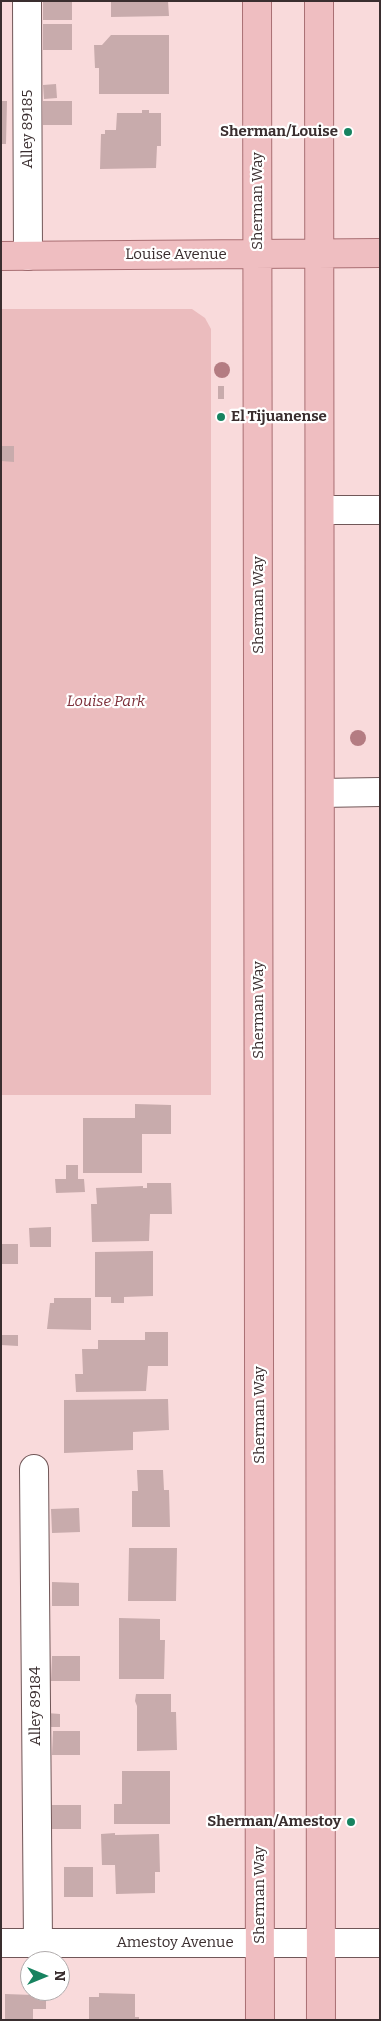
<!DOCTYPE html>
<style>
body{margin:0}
#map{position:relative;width:381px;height:2021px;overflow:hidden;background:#f9dadb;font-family:Bitter,serif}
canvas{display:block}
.frame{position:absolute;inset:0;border:2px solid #3a2e2f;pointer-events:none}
.north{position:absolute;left:20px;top:1951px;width:50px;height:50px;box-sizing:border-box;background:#fff;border:1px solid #b0abac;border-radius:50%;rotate:90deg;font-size:14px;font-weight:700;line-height:20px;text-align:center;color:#3a2e2f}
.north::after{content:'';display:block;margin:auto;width:18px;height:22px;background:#178360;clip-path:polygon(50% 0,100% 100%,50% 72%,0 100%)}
</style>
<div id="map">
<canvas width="381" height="2021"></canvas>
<div class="frame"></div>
<div class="north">N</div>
</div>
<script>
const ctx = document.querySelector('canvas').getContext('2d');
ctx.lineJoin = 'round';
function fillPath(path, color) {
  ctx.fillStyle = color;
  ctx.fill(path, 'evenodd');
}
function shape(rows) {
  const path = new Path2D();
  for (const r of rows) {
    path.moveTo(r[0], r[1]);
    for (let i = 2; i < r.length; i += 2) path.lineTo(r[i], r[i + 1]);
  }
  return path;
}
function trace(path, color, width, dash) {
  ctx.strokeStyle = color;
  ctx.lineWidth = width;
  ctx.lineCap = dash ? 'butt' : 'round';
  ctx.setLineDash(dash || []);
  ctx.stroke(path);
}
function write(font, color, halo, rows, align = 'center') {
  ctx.font = font + ' Bitter,serif';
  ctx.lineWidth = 4.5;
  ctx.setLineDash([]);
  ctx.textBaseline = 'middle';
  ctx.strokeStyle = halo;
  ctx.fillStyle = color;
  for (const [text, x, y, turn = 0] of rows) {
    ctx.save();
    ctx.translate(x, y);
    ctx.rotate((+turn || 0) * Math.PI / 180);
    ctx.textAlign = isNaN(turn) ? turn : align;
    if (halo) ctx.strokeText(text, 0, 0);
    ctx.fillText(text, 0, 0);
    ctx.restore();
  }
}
fillPath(shape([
 [1,309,192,309,205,318,211,329,211,1095,1,1095]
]), '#ebbcbe');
fillPath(shape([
 [43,1,72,1,72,20,43,20],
 [111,1,168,1,169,16,111,17],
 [43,24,72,24,72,50,43,50],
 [111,35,169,35,169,94,99,94,99,68,95,68,94,45,102,45],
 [56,84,57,98,44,99,43,85],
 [1,101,7,101,6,144,1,144],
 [43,101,72,101,72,125,43,125],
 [142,110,149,110,149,113,161,113,161,146,157,146,156,168,100,169,101,134,105,134,105,130,116,130,117,113,142,113],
 [218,386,224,386,224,399,218,399],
 [1,446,14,446,14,462,1,461],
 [135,1104,171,1105,171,1134,142,1134,142,1173,83,1173,83,1118,135,1118],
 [66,1165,78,1165,78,1179,84,1179,85,1192,56,1193,55,1179,66,1179],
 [147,1183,171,1183,172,1214,150,1214,149,1241,92,1242,91,1204,97,1204,96,1188,143,1186,143,1188,147,1188],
 [51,1227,51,1247,30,1247,29,1228],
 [1,1244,18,1244,18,1264,1,1264],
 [153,1251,153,1296,124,1297,124,1303,111,1303,111,1297,95,1297,95,1252],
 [54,1298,91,1298,91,1330,47,1329,50,1303,54,1303],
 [145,1332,168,1332,168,1366,148,1366,146,1391,76,1392,75,1374,83,1374,82,1349,98,1349,98,1340,145,1340],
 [1,1335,18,1335,18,1346,1,1345],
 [168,1399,169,1430,133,1432,133,1450,64,1453,64,1400],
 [137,1470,163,1470,164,1490,169,1490,170,1527,132,1527,132,1491,138,1491],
 [79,1508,80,1532,52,1533,51,1509],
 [129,1548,177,1548,176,1601,128,1601],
 [52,1582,79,1583,79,1606,52,1606],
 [119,1618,160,1619,160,1640,165,1640,164,1679,119,1679],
 [52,1656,80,1656,80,1681,51,1681],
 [136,1694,171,1694,171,1712,176,1712,177,1750,137,1751,137,1706,135,1701],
 [47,1713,60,1714,60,1727,47,1727],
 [53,1731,80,1731,80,1755,52,1755],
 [122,1771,170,1771,170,1824,114,1824,114,1804,122,1804],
 [52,1805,81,1805,81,1829,52,1829],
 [115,1833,115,1835,159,1834,160,1872,155,1872,155,1893,116,1894,115,1865,102,1865,101,1834],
 [64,1867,93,1867,93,1897,64,1897],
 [99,1993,135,1994,135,2017,139,2017,139,2020,89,2020,89,1997,99,1997],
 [5,1994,33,1995,33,1998,46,1998,46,2009,33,2009,33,2020,5,2020]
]), '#c8abac');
const minor = shape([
 [27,1,28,256],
 [320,510,380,510],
 [320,793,380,792],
 [34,1469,38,1943],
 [1,1943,380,1943]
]);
const major = shape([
 [257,1,260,2020],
 [319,1,321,2020],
 [1,256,380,253]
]);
trace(minor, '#715758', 30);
trace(major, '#a96f73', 30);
trace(minor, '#fff', 28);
trace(major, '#efbec1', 28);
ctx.fillStyle = '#b47c82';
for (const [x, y] of [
 [222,370],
 [358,738]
]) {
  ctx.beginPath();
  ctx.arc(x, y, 8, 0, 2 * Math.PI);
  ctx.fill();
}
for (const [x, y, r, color] of [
 [348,132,5,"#178360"],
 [221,417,5,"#178360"],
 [351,1822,5,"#178360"]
]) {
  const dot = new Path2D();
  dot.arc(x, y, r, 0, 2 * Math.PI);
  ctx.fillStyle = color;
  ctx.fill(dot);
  trace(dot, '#fff', 2);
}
write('15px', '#3a2e2f', '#fff', [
 ["Alley 89185",28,129,-90],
 ["Sherman Way",258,201,-90],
 ["Louise Avenue",176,255],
 ["Sherman Way",259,605,-90],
 ["Sherman Way",259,1010,-90],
 ["Sherman Way",260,1415,-90],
 ["Alley 89184",36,1706,-90],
 ["Sherman Way",260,1895,-90],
 ["Amestoy Avenue",175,1943]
]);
write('bold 15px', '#3a2e2f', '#fff', [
 ["Sherman/Louise",338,132],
 ["El Tijuanense",231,417,"left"],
 ["Sherman/Amestoy",341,1822]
], 'right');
write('italic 15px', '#7c2f39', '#fff', [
 ["Louise Park",106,702]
]);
</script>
